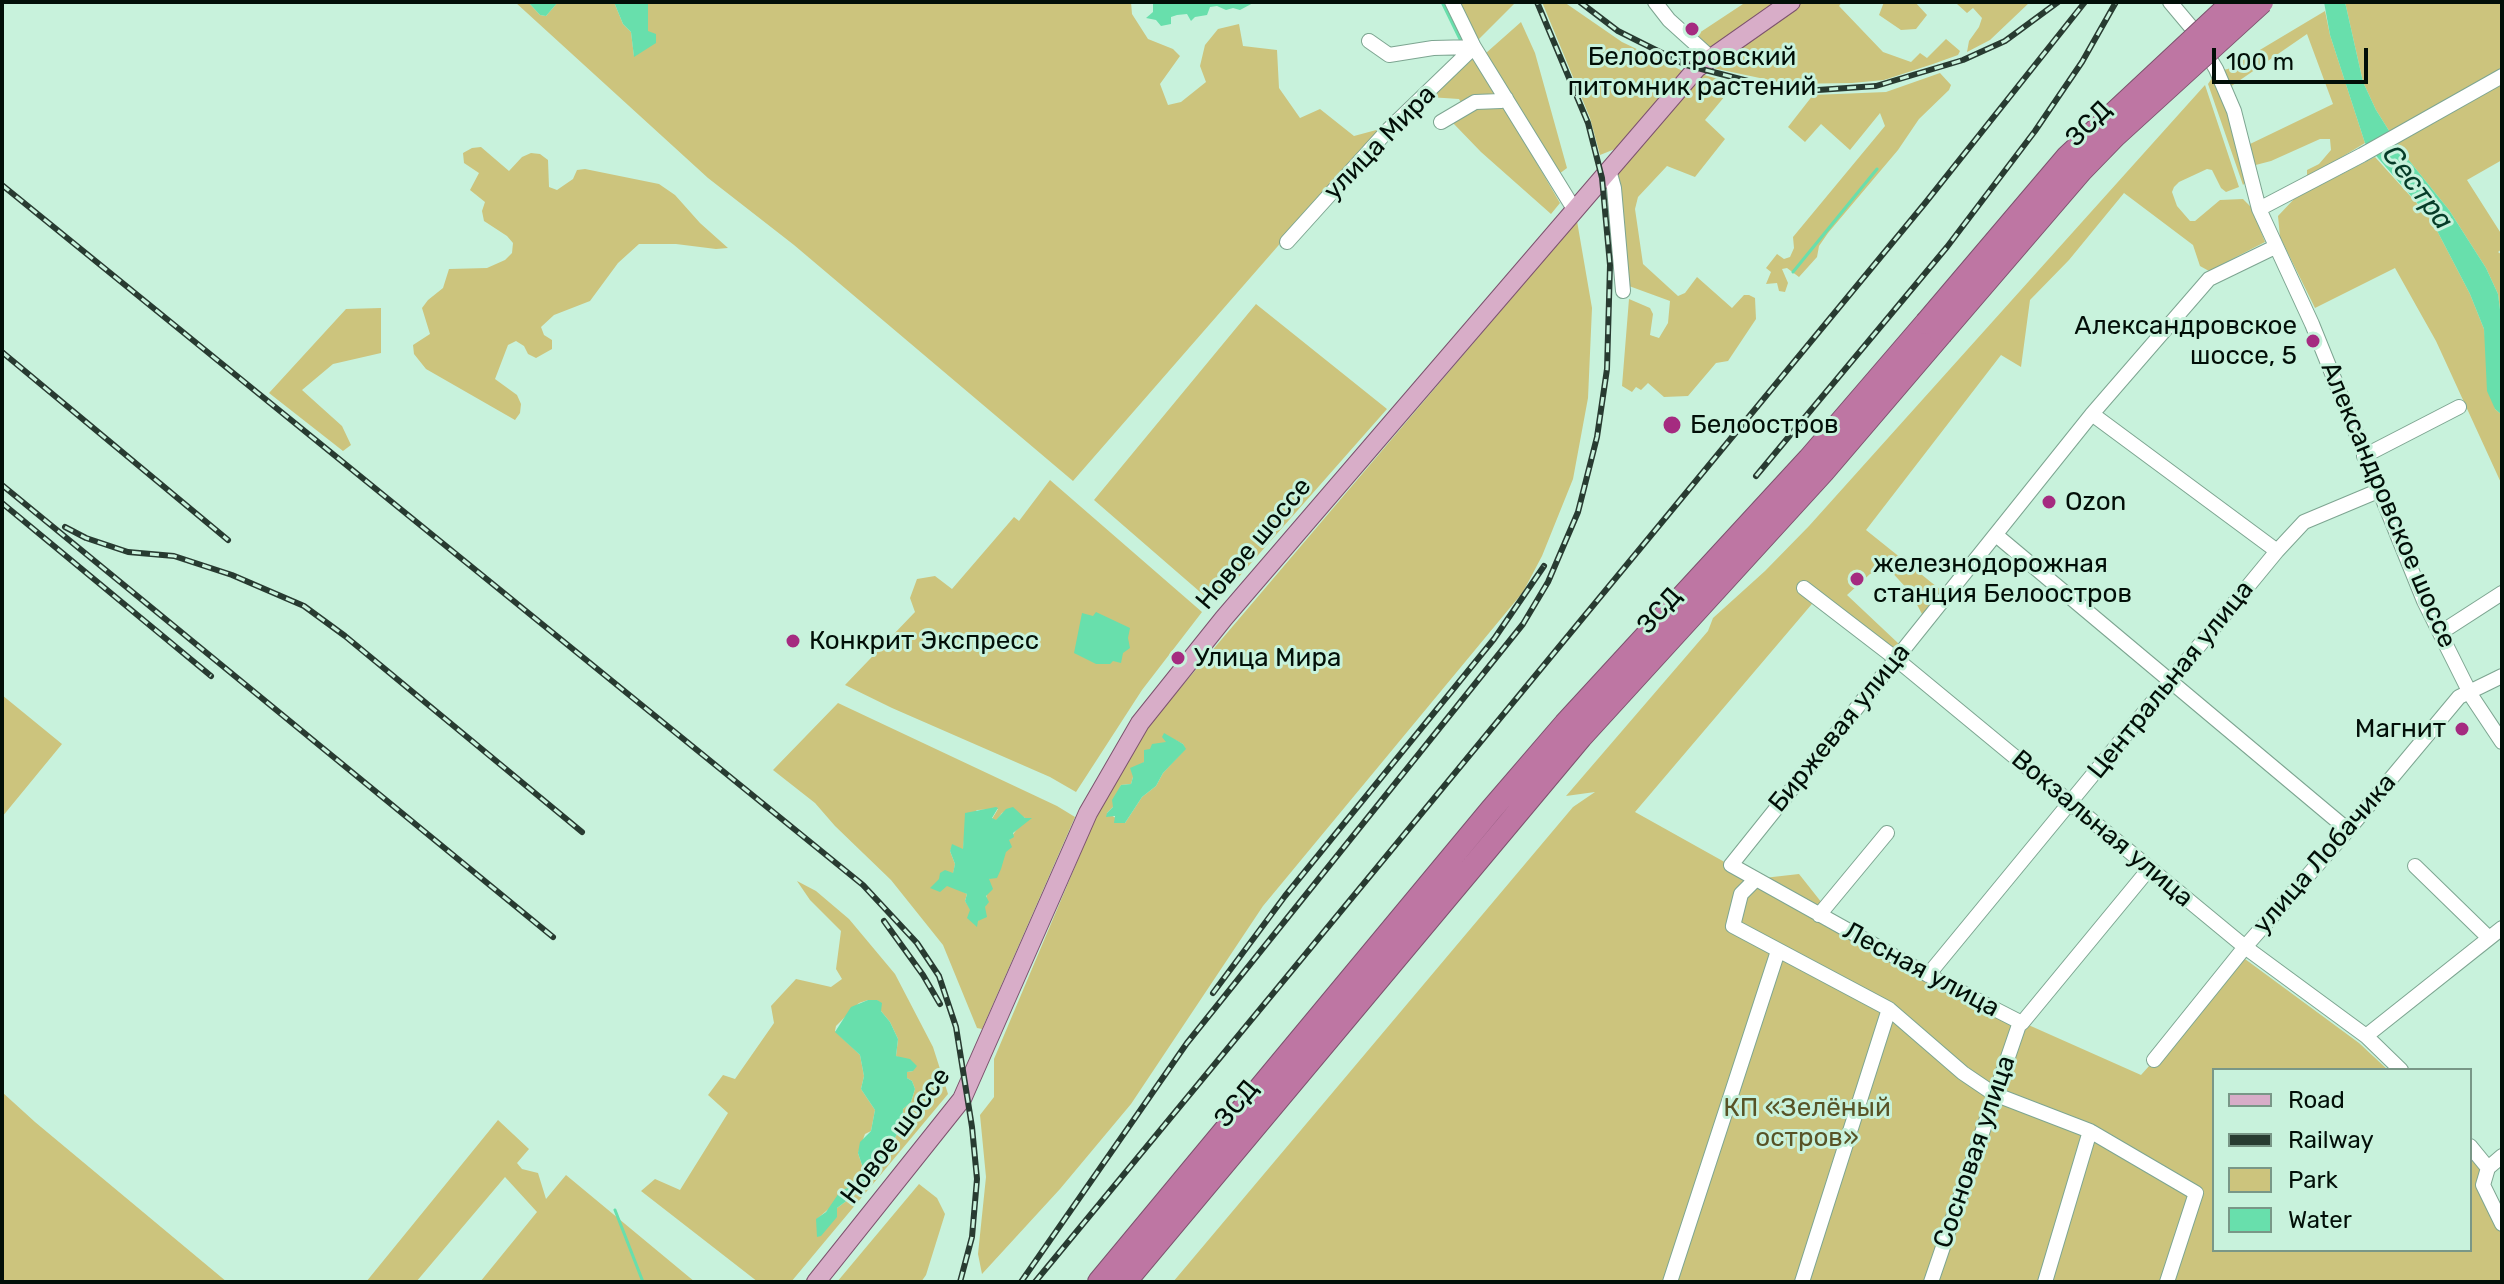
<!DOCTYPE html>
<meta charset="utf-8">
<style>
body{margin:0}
#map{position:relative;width:2504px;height:1284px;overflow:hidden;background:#c8f2dc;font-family:Rubik,sans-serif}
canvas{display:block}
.frame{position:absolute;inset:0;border:4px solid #020f08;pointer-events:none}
.legend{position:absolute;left:2212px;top:1068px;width:260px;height:184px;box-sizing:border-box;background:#c8f2dc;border:2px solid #799787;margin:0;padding:10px 14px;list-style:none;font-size:24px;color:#020f08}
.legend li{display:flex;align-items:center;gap:16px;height:40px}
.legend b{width:40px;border:2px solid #799787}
.scale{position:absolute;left:2212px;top:48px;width:156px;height:36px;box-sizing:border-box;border:4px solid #020f08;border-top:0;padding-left:10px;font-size:24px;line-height:28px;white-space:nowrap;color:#020f08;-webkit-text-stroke:6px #c8f2dc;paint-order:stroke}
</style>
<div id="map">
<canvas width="2504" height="1284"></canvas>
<div class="frame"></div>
<ul class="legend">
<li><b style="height:10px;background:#d8adc8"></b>Road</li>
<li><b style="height:10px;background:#283b31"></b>Railway</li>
<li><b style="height:22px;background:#ccc47d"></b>Park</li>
<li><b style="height:22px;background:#68dfac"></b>Water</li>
</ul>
<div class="scale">100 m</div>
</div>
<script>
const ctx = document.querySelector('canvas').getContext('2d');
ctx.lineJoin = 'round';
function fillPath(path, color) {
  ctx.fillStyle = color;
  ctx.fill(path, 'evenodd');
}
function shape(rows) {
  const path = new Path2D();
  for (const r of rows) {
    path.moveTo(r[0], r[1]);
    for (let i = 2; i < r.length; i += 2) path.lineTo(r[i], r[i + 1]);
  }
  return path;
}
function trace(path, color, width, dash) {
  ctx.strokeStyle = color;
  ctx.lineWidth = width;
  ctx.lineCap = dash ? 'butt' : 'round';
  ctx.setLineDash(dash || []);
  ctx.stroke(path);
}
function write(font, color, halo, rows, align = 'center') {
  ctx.font = font + ' Rubik,sans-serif';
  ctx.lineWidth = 6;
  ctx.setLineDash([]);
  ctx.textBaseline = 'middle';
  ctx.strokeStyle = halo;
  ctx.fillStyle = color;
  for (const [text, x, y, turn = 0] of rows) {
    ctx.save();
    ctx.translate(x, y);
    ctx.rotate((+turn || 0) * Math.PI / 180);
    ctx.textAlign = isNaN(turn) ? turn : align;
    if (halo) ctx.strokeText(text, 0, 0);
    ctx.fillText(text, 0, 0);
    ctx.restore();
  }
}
fillPath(shape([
 [515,2,528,2,540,15,546,16,558,2,614,2,623,24,631,32,634,56,648,31,648,2,1131,2,1132,14,1148,39,1173,49,1180,56,1160,84,1168,105,1181,102,1206,82,1200,66,1205,45,1218,29,1239,24,1243,46,1277,50,1279,88,1300,118,1320,109,1354,136,1380,129,1073,481,794,245,708,178],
 [1459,2,1515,2,1515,3,1478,40],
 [1542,2,1564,2,1622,42,1685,72,1620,147,1600,155,1590,118],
 [1746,2,1777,2,1704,51,1690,39],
 [1801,2,1842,2,1839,6,1883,52,1911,62,1920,53,1927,58,1946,39,1960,51,1958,55,1933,64,1884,80,1852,83,1788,84,1708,67],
 [1884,2,1915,2,1927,15,1916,29,1901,30,1879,15],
 [1959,2,2030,2,1990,40,1967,52,1969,41,1979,27,1982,18,1973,8,1967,13,1957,4],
 [2345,2,2502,2,2502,160,2467,180,2502,235,2502,249,2498,252,2502,255,2502,325,2498,294,2486,268,2449,210,2403,153,2376,110,2363,82],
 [2325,11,2330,35,2365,143,2307,178,2307,170,2319,164,2331,150,2330,139,2320,139,2271,161,2248,167,2217,71,2228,69],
 [2307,34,2333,104,2250,144,2230,87],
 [1521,22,1535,53,1567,168,1559,174,1486,53],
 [1475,57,1560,203,1551,214,1481,152,1453,123,1466,111,1459,99,1429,97],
 [1940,73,1951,85,1949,90,1919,119,1898,150,1828,233,1819,246,1817,257,1799,277,1787,268,1782,269,1788,283,1785,292,1779,291,1777,283,1766,284,1771,272,1766,268,1777,254,1784,259,1790,257,1794,248,1793,237,1885,126,1880,113,1850,150,1821,124,1805,142,1788,127,1813,95,1886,92],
 [1701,74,1735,84,1705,120,1725,139,1695,177,1667,166,1638,197,1635,209,1643,264,1678,296,1685,293,1697,277,1732,308,1744,295,1749,295,1755,298,1756,319,1728,361,1716,363,1688,396,1664,397,1648,383,1641,390,1636,387,1632,392,1622,386,1629,299,1650,308,1653,314,1650,335,1659,338,1668,323,1670,301,1629,286,1615,175],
 [2212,78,2229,116,2245,183,2243,185,2208,84],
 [2205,85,2239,187,2226,192,2221,188,2212,170,2207,169,2179,182,2174,187,2172,192,2177,206,2190,221,2195,221,2220,200,2243,199,2252,208,2265,242,2209,271,2200,266,2193,245,2124,193,2069,260,2030,300,2021,367,2001,355,1866,530,1947,595,1923,616,1911,593,1887,567,1870,574,1847,595,1899,644,1896,658,1817,598,1635,812,1755,879,1799,874,1841,927,2015,1019,2141,1075,2245,959,2359,1043,2388,1070,2214,1070,2214,1250,2470,1250,2470,1158,2481,1170,2502,1224,2502,1282,1173,1282,1573,807,1595,792,1566,796,1708,631,1713,618,1765,571,1809,526],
 [481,147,509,171,522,157,531,153,540,154,548,160,549,187,557,190,573,179,577,170,585,169,659,184,675,195,700,223,728,248,716,249,676,244,639,244,618,263,590,301,554,315,541,327,544,335,552,340,552,349,536,358,528,354,524,346,516,341,508,345,495,379,517,395,521,404,520,413,515,420,426,369,414,354,413,345,430,334,422,308,428,300,443,288,449,269,487,268,505,260,512,253,513,243,507,236,484,221,482,211,485,202,470,190,479,173,464,163,463,153,472,148],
 [2375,157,2431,219,2470,294,2484,329,2495,409,2502,415,2502,485,2436,341,2395,268,2315,308,2280,237,2278,216,2295,198],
 [1577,221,1592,308,1588,398,1573,479,1542,556,1523,592,1263,906,1131,1104,1060,1189,982,1274,978,1254,986,1177,980,1115,994,1097,994,1059,1093,824,1116,781,1148,726],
 [1171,738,1183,744,1185,749,1163,773,1156,786,1142,797,1125,823,1107,813,1113,807,1121,785,1131,784,1133,777,1144,762],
 [1256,304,1387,409,1222,596,1207,598,1094,500],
 [381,308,381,353,333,364,302,390,342,426,351,445,343,451,269,393,346,309],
 [1050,480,1202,612,1142,690,1076,792,1050,777,892,708,845,685,915,612,910,598,917,579,935,576,952,589,1014,517,1019,521],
 [2,695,62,744,2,817],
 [838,703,1057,806,1075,817,982,1029,977,1028,943,945,891,880,835,826,815,803,773,770],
 [998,809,992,819,996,821,1002,813,1011,809,1025,818,1009,840,997,873,989,879,985,907,978,921,965,901,967,894,939,879,953,874,955,864,950,851,953,845,963,850,966,820,977,810],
 [797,881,816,891,849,919,895,974,933,1047,948,1094,791,1282,758,1282,641,1191,655,1179,680,1190,728,1113,708,1095,723,1075,735,1079,774,1023,771,1006,796,979,831,987,842,979,836,969,841,931,810,900],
 [868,1000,877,1000,881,1011,890,1022,898,1039,896,1056,903,1059,913,1071,907,1072,907,1078,912,1081,915,1089,911,1102,903,1109,902,1123,887,1155,874,1166,857,1193,837,1208,837,1217,817,1219,855,1186,863,1168,858,1153,865,1134,871,1131,875,1110,861,1089,864,1076,860,1055,835,1031,836,1026,859,1003],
 [2,1092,35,1122,227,1282,2,1282],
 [498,1120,529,1149,517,1163,522,1169,538,1173,546,1199,566,1175,695,1282,480,1282,537,1212,505,1177,416,1282,366,1282],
 [919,1184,937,1198,945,1214,926,1275,921,1282,837,1282]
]), '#ccc47d');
fillPath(shape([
 [528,2,558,2,546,16,540,15],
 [614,2,648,2,648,31,656,34,656,43,634,57,631,32,623,24],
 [1153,2,1255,2,1240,10,1233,8,1226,10,1217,6,1210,7,1207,15,1195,17,1191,21,1187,14,1177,15,1171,17,1171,24,1161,26,1156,20,1146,18,1153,12],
 [2324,2,2345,2,2363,82,2376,110,2403,153,2449,210,2486,268,2498,294,2502,325,2502,415,2495,409,2487,391,2484,329,2470,294,2431,219,2365,143,2330,35],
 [1096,612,1130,628,1128,638,1130,648,1123,653,1121,663,1113,661,1110,664,1096,664,1074,653,1082,613,1093,616],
 [1164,733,1183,744,1186,749,1163,773,1156,786,1142,797,1125,823,1114,823,1115,816,1106,817,1107,813,1113,807,1112,800,1121,785,1131,784,1133,777,1130,768,1144,762,1144,750,1150,749,1152,744,1166,742,1162,737],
 [996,807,998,808,992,818,996,820,1006,809,1013,807,1025,818,1032,818,1013,833,1014,837,1009,840,1012,847,1006,852,1001,869,997,878,989,879,993,889,986,896,989,902,985,907,987,917,978,921,977,927,967,918,970,910,965,901,967,894,947,886,940,892,930,888,939,879,940,873,945,870,953,873,955,864,950,851,952,844,963,849,965,813],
 [868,1000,877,1000,882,1003,881,1011,890,1022,898,1039,896,1056,910,1059,917,1066,913,1071,907,1072,907,1078,912,1081,915,1089,911,1102,903,1109,902,1123,887,1155,874,1166,857,1193,837,1208,837,1217,821,1236,817,1237,816,1219,826,1212,841,1190,855,1186,863,1168,858,1153,860,1142,871,1131,875,1110,861,1089,864,1076,860,1055,835,1032,851,1007]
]), '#68dfac');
trace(shape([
 [1442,2,1460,39],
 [1793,272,1877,169],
 [615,1210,643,1282]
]), '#68dfac', 3);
const minor = shape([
 [1452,2,1474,47,1574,209],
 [1655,2,1669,20,1710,57],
 [2170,2,2191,27,2216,69,2234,111,2259,209,2312,324,2424,601,2472,697,2502,742],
 [1369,41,1389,55,1433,48,1474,47],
 [1441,122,1475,102,1501,101,1506,98],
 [1609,170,1614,188,1623,291],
 [2259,209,2362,155,2502,76],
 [1287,242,1388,130,1474,47],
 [2092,414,2277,551],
 [2364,456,2459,407],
 [1996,535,2348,830],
 [1804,588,1895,658,2245,947,2366,1036,2401,1070],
 [2440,633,2502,593],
 [2415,866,2489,938],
 [2149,869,2022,1023,1928,975,1731,865,2092,414,2209,279,2275,247],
 [1756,879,1741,894,1733,926,1889,1009,1963,1073,1994,1094,2090,1131,2196,1193,2167,1282],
 [1819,915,1887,833],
 [1928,975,2277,551,2304,522,2378,491],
 [2366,1036,2502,928],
 [2154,1060,2245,947,2348,830,2459,697,2502,676],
 [2470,1146,2488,1168,2483,1185,2502,1224],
 [2488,1168,2502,1156],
 [1670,1282,1778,951],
 [1802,1282,1889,1009],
 [1931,1282,2020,1022],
 [2045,1282,2090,1131]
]);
const major = shape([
 [816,1282,962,1099,1088,813,1140,723,1224,618,1697,68,1791,2]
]);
const highway = shape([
 [1099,1282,1491,810,1565,724,1809,459,1926,323],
 [1125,1282,1581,737,1823,472,1941,334]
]);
trace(minor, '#7da591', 16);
trace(major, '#7c526d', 20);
trace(highway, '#7c526d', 24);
trace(minor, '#fff', 14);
trace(major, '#d8adc8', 18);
trace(highway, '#be76a3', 22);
const rail = shape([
 [1580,2,1618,31,1686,65,1775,88,1818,90,1876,86,1963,60,2005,41,2058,2],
 [2,185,863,885,917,943,939,976,956,1027,972,1127,977,1179,972,1237,960,1282],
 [2,352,228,540],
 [1756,476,1947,247,2035,131,2082,62,2116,2],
 [2,485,553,937],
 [2,503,211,676],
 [65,527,86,538,128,552,174,556,232,575,304,606,345,636,582,832],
 [884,921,923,975,940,1004],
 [1213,993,1285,896,1494,639,1544,566],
 [1021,1282,1187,1043,1523,624,1548,582,1578,512,1597,437,1607,369,1610,265,1602,178,1588,123,1537,2],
 [1035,1282,1926,202,2085,2]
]);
trace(rail, '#283b31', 6);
trace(rail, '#c8f2dc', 3, [9]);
const highwayBridge = shape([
 [1926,323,2067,157,2233,2],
 [1941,334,2081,171,2115,136,2262,2]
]);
trace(highwayBridge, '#7c526d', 24, []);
trace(highwayBridge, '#be76a3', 22);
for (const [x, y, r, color] of [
 [1692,29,8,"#a52b80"],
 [2313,341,8,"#a52b80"],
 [1672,425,10,"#a52b80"],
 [2049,502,8,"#a52b80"],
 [1857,579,8,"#a52b80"],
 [793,641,8,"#a52b80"],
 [1178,658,8,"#a52b80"],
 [2462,729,8,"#a52b80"]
]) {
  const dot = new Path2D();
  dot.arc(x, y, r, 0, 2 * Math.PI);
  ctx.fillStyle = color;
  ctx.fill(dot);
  trace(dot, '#c8f2dc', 3);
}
write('26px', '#020f08', '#c8f2dc', [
 ["Белоостровский",1692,57,"center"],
 ["питомник растений",1692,87,"center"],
 ["Александровское",2297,326,"right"],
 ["шоссе, 5",2297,356,"right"],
 ["Белоостров",1690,425],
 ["Ozon",2065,502],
 ["железнодорожная",1873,564],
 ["станция Белоостров",1873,594],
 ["Конкрит Экспресс",809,641],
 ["Улица Мира",1194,658],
 ["Магнит",2446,729,"right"]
], 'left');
write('26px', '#020f08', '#c8f2dc', [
 ["ЗСД",2089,124,-45],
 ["улица Мира",1380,143,-46],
 ["Александровское шоссе",2388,505,67],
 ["Новое шоссе",1254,544,-50],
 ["ЗСД",1660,611,-48],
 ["Центральная улица",2171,680,-51],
 ["Биржевая улица",1840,728,-51],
 ["Вокзальная улица",2102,829,40],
 ["улица Лобачика",2325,854,-49],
 ["Лесная улица",1921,970,28],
 ["ЗСД",1237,1104,-50],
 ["Новое шоссе",896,1136,-53],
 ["Сосновая улица",1975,1152,-71]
]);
write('26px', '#585326', '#c8f2dc', [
 ["КП «Зелёный",1807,1108],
 ["остров»",1807,1138]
]);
write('italic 28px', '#063c28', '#c8f2dc', [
 ["Сестра",2417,188,53]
]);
</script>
